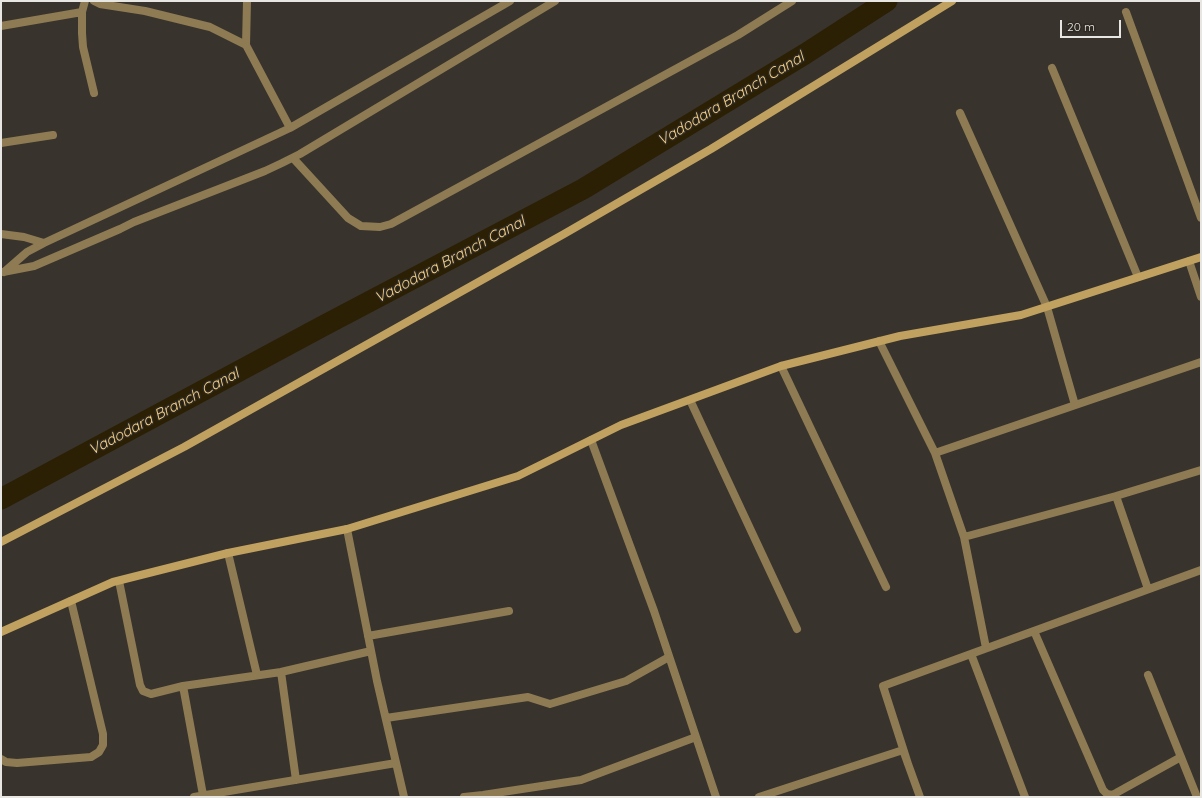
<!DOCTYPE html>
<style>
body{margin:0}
#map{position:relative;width:1202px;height:798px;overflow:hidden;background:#38342d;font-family:Quicksand,sans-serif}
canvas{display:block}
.frame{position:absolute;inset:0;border:2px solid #e8e6e2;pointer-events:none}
.scale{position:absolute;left:1060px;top:20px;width:61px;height:18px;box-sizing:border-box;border:2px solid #e8e6e2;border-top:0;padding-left:5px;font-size:12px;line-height:14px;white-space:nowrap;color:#e8e6e2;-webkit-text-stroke:3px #2e2a23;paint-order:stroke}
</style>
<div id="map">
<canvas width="1202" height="798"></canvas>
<div class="frame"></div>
<div class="scale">20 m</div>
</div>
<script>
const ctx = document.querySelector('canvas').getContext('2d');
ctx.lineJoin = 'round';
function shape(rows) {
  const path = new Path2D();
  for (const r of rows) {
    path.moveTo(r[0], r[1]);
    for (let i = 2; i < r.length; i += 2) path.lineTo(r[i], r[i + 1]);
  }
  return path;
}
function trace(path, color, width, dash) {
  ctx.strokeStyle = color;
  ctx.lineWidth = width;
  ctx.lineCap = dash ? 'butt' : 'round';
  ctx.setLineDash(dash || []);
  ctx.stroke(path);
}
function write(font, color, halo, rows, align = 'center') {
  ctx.font = font + ' Quicksand,sans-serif';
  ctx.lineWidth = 3;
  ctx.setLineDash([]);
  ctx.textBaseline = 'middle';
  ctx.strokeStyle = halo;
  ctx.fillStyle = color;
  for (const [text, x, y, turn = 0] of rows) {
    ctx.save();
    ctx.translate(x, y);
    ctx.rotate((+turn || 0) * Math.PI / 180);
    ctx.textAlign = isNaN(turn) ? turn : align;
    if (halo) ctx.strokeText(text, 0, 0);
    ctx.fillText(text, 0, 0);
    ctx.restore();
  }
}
trace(shape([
 [1,499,323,326,583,189,805,54,887,1]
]), '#2b1f04', 21);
trace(shape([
 [85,1,82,12,82,33,83,47,94,93],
 [94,1,100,4,145,11,210,27,246,45],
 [247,1,246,45,290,128],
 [1126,12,1201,218],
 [1,26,82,12],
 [1052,68,1138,277],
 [960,113,1047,307,1075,405],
 [1,143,53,135],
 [293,158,348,218,361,226,380,227,391,224,738,35,792,1],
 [1,234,24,237,44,243],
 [1189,261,1201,297],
 [3,272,34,266,120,229,134,222,265,171,282,163,300,154,555,1],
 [4,272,27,252,44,243,290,128,510,1],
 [879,341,935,453,1201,362],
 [781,366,886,587],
 [690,400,797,629],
 [591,440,654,611,716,797],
 [935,453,964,537,986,648],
 [1116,496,1148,589],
 [347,529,377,681,404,797],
 [964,537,1116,496,1201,470],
 [228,553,257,675],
 [119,581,140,685,143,691,151,694,183,686,281,672,371,651],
 [1034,631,1103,790,1107,794,1112,795,1116,793,1181,757],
 [368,636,509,611],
 [971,654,1025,797],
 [281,672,296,780],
 [1148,675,1197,797],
 [183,686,203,795],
 [386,718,528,697,550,704,626,681,669,657],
 [1,759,6,762,17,763,91,757,99,752,103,745,103,734,71,601],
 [908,764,883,686,1201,570],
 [194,797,396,763],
 [464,797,483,795,581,780,696,737],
 [759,797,903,750,920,797]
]), '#8e7b53', 8);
trace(shape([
 [1,542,184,447,564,234,711,149,952,1],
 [1,632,113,582,228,553,347,529,518,476,621,425,781,366,900,336,1021,315,1201,257]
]), '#c1a160', 8);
write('italic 15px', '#f6d082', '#2e2a23', [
 ["Vadodara Branch Canal",731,99,-31],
 ["Vadodara Branch Canal",450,260,-28],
 ["Vadodara Branch Canal",164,412,-28]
]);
</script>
